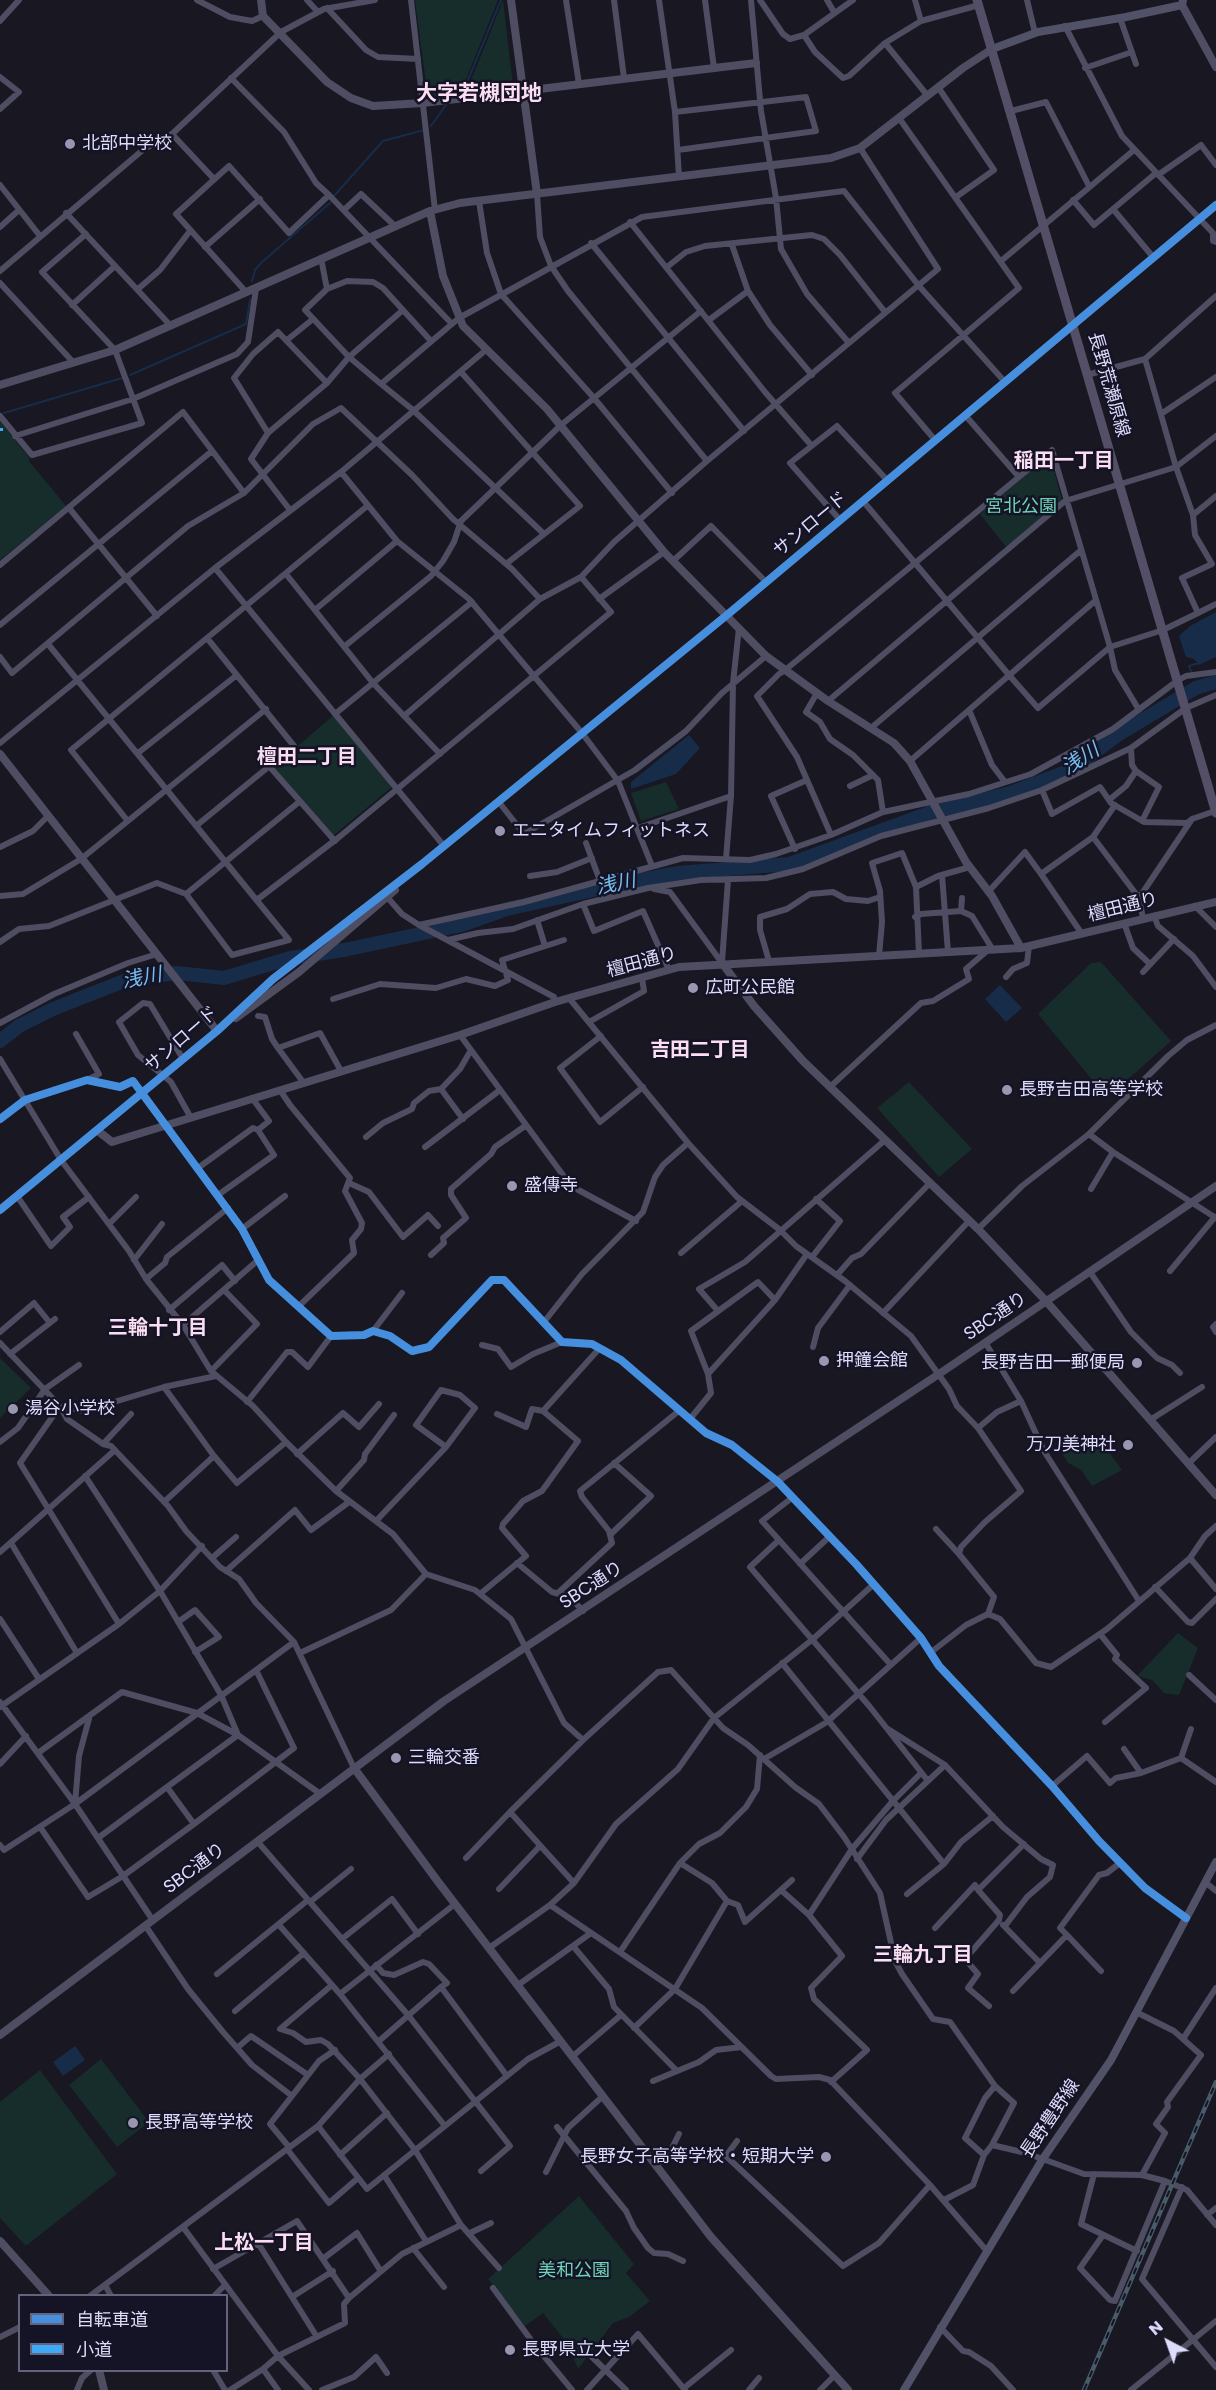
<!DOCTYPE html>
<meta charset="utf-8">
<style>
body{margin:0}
#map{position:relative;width:1216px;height:2390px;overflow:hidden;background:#181722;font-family:Poppins,"Noto Sans JP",sans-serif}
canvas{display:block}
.legend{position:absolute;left:18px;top:2294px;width:210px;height:78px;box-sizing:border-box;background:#151326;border:2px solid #65637b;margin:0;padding:8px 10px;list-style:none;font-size:18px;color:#dedcfb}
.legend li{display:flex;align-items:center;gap:12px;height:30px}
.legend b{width:30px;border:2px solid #65637b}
.north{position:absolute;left:1138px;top:2312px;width:60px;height:60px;-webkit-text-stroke:4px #151326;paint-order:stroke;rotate:319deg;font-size:16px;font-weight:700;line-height:24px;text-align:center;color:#dedcfb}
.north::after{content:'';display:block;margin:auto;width:21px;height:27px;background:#dedcfb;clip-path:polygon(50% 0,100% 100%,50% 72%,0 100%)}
</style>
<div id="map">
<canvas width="1216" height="2390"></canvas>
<ul class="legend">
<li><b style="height:8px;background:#468fdf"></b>自転車道</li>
<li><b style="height:8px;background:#3fa9f5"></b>小道</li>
</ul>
<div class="north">N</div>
</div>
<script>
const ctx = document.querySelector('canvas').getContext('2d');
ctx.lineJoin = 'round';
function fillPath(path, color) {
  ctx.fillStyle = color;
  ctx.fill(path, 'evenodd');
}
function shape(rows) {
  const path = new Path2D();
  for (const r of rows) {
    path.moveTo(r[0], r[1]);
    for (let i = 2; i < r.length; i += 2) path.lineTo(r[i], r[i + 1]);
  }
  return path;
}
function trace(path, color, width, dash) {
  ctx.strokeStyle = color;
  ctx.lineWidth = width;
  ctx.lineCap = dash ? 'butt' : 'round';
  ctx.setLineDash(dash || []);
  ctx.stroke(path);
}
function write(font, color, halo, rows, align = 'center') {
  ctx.font = font + ' Poppins,"Noto Sans JP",sans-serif';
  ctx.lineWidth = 5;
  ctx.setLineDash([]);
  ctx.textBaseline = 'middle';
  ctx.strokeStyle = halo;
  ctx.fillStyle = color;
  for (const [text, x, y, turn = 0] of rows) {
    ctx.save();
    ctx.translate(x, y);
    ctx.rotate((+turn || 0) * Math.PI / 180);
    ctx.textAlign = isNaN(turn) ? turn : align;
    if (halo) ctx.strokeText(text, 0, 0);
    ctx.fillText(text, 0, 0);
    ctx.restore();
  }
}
fillPath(shape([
 [415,0,498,0,461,92,432,97,427,91],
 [503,0,513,85,466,92,485,46],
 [0,421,30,459,29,461,66,506,0,560],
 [1050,455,1062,501,1007,548,980,514],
 [334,715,392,787,334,835,273,767],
 [666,782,679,809,641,821,631,793],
 [1101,962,1171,1041,1107,1098,1038,1014,1091,963],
 [909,1082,972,1149,939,1177,877,1108],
 [0,1358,31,1388,0,1418],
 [1084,1434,1106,1448,1122,1470,1092,1486,1081,1470,1068,1463,1061,1452],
 [1178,1633,1198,1648,1179,1695,1164,1693,1152,1680,1137,1676],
 [101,2059,149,2122,117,2147,69,2085],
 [40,2070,117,2174,26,2246,0,2218,0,2102],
 [579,2196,634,2264,626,2273,650,2301,629,2317,613,2323,578,2369,567,2343,543,2313,525,2326,488,2279]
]), '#162d2c');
fillPath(shape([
 [1216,612,1216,657,1199,665,1194,659,1186,657,1179,636,1190,626],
 [689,735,700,748,676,774,631,789,631,782],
 [1000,985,1022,1008,1006,1022,985,999],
 [75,2046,85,2060,63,2076,53,2062]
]), '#172c48');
trace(shape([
 [463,92,501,0],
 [431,126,446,105],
 [334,196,383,141,424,130],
 [252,281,255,270,261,263,330,203],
 [130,375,246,324,250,300],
 [4,413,122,378],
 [1191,671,1189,666,1199,663],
 [1195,684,1196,688]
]), '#172c48', 2);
trace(shape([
 [0,1041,19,1026,53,1009,129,979,177,973,224,978,290,958,344,950,462,925,507,909,625,883,678,873,789,864,929,813,1010,793,1071,770,1119,734,1196,688,1216,682]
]), '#172c48', 14);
trace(shape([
 [197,0,230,17,252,21,263,16],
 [307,0,318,12],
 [411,0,435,210],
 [566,0,579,84],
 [614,0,624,78],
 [659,0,675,112,679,177],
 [705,0,714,68],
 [751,0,761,111,776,198,781,249,807,294,849,343],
 [760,0,783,34,790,39,804,35,853,0],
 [827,0,834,12],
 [915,0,921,21],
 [1027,0,1035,33],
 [327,8,366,50,378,57,418,59],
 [1120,18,1136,64],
 [0,21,19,0],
 [1065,26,1122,136,1213,233,1213,241,1216,242],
 [804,35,815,52,843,78,849,76,885,43,921,21,979,5],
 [885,43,927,95],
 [1085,68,1132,52],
 [0,77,19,92,0,109],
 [231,78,284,132,316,183,329,195],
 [938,87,994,170,956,197],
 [1011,111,1046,102,1089,186],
 [675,112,806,97,816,131,678,150],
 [899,118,1019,288,895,393,935,440],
 [172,134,214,179],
 [1158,175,1201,145,1216,165],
 [0,185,40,236],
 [537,194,540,237,551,266,568,291,707,461],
 [1073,200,1094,225,1156,173],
 [479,201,487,253,501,294,594,398,672,493],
 [1113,209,1153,257],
 [344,210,361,194,396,227],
 [66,213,170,325],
 [630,222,765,392,811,445],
 [0,227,19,210],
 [591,243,744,431],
 [732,245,748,291,770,325,812,375],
 [205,247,260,199],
 [321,258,327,289,305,310,349,357,381,384,459,318,642,217,844,191,919,286,1005,382],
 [1001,261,1134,150],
 [667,267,686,252,705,246,812,235,824,239,840,255,885,312],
 [0,271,144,149,172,134,281,32,324,9,375,0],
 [0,283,73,362],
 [138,289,160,270,190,231],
 [327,289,347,281,373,282,383,288,431,341],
 [246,292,176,214,229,166,289,233,329,195,452,324],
 [1216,296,1145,359,1176,467,1193,515,1195,535,1212,564,1182,578,1198,613,1216,604],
 [72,305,115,266],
 [709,320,748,291],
 [287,340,313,319],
 [461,372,580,506,506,564],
 [1087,375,1145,359],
 [381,384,413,410,544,534],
 [1161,414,1216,377],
 [965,415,1019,477],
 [0,416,32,455,142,423,115,350,42,272,86,234],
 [268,433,234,378,253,354,278,332,327,383],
 [15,436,133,399,237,354,248,342,256,289],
 [341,472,397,541,469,599,582,733,618,781,652,866],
 [69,508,157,616],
 [290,510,251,459,268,433,327,383,349,357,403,310],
 [1193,515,1216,496],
 [840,520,790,463,837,426,887,480],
 [673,561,711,526,766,582],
 [0,565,183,412,244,493],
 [215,568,341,472,487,349],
 [286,574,373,683,440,754],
 [599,599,664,552],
 [316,609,397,541],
 [0,625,212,451],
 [345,646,431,576,443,561,454,542,461,521,561,425,701,311],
 [0,657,12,673,188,526,244,493,313,424,341,408,412,475,453,519,512,569,540,599],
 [817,693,806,712,820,722,830,739,853,755,878,780,883,812],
 [828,701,1065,501,1176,467,1216,436],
 [969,710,992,765,1005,782],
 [1139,710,1115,670,1110,647,1163,630,1198,613],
 [335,714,472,602],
 [404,716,540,599,581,577,614,542,707,461,938,269,860,148],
 [871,728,1080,551],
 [0,743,215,568,444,846],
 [1131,748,1132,765,1136,771],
 [138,753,237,675],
 [910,761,1095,601],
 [269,766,335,841],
 [850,786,873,775],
 [1042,790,1052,814,1100,787,1111,803,1144,822,1187,823,1192,819],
 [1109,800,1126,786,1136,771,1159,787,1142,821],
 [498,801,524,834,635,770,686,731,722,693,766,656],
 [127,820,71,750,366,507],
 [196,826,294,746,207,638],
 [638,828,731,796],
 [831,835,797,757,757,696,779,674,784,671,915,563,1019,477,1052,450,1110,647,1038,708,1009,675,915,563,863,501],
 [1093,837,1115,805],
 [586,843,600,881],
 [0,847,33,831,48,816],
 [795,849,771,796,807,780],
 [726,859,731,796,733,683,739,628],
 [942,875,948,952],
 [530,876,557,872,592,858],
 [916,887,938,876,970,867],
 [654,889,670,892,722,963],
 [989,891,1025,852,1041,874],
 [186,894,299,802],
 [0,896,23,894,81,859,266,709],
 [387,897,402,914,419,925,554,997,555,1002],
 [962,898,961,911,972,916,993,950],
 [258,899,338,838,611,612,581,577],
 [1195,906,1216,927],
 [1154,916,1158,926,1193,956,1216,987],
 [915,917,921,914,961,911],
 [1143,918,1139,898,1192,819,1215,811],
 [537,920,545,946],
 [1124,923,1133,948,1150,964],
 [419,925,524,902,683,858,750,860,776,854,831,835,883,812,969,794,1031,774,1113,729,1177,681,1186,676,1216,672],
 [1082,934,1041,874,1093,837,1139,898],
 [448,940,478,933,513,929,583,904],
 [0,942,19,929,49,926,157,883,186,894,232,955,289,940,48,644],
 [879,956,882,922,880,891,872,863,902,853,916,887,919,954],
 [769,961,760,930,760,917,787,909,810,894,833,892,846,899,868,901,880,897],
 [722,962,728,880],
 [669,970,643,911,594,931,583,904,648,888,701,880,766,878,803,869,881,836,989,808,1042,790,1131,748,1186,708,1216,695],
 [1143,972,1174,939],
 [1006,977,1013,969,1027,963,1029,946],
 [569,998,688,1143,737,1197,780,1230,796,1246,845,1281,911,1336,949,1389,957,1406,978,1428,1021,1491,985,1522,961,1547,959,1554,936,1529],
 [333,999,380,984,436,988,466,979,495,986,508,980,502,960,564,940],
 [258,1016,265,1017,272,1039,278,1048,320,1033,341,1071],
 [589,1022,644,991,642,978],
 [0,1023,54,994,128,963,157,954],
 [76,1034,99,1074,87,1080],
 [460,1035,571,1186,636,1221],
 [601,1036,560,1068,600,1122,643,1087],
 [278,1048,303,1082],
 [0,1059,61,1160,129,1251,146,1279,183,1325,211,1371,253,1406,286,1442,336,1491,393,1534,426,1574,475,1590,511,1619,564,1723,583,1740],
 [183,1059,150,1004,143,1003,119,1022,138,1055,171,1082,191,1118],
 [830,1087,921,1003,933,1001,969,979,966,969,988,950],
 [441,1089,460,1069,471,1050],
 [280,1090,290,1105,350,1178,345,1191,362,1223,361,1229,352,1240,354,1253,299,1306],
 [252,1098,269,1121,258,1130],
 [0,1119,25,1100,87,1080,120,1087,133,1081,242,1229,269,1280,331,1336,364,1335,373,1331,390,1336,412,1351,429,1347,492,1280,504,1280,562,1342,592,1344,621,1360,706,1433,732,1445,777,1481,856,1564,921,1638,939,1666,1052,1786,1099,1841,1145,1888,1186,1918],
 [1089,1134,1113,1152,1216,1218],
 [366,1137,383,1123,412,1109,414,1103,429,1091,441,1089,463,1119],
 [425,1147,500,1090],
 [198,1168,253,1128,258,1130,274,1155,218,1195],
 [349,1183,369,1192,403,1237,428,1215,438,1226],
 [1091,1189,1113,1152],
 [17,1196,51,1246,70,1227,63,1217,89,1197],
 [109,1224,136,1197],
 [242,1229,285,1196],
 [978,1229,1022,1186,1089,1134,1168,1056,1187,1040,1216,1025],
 [681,1253,742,1201],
 [431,1255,444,1243,443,1238,466,1218,451,1195,451,1189,491,1154,495,1147,525,1126],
 [812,1257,840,1221,816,1199],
 [134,1260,162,1224],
 [1170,1271,1215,1217],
 [1090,1272,1131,1332,1157,1358,1172,1365,1180,1373],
 [837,1275,852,1258,861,1254,930,1183],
 [146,1279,165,1263,167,1257,228,1208],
 [169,1310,222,1265,235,1281],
 [718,1311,699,1289,745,1262,885,1140],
 [883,1313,969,1221],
 [544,1322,582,1274,643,1212,655,1177,663,1165,688,1143],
 [1216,1324,1213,1327,1216,1332],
 [183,1325,257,1261],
 [373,1331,402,1293],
 [0,1332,34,1303,50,1323],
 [985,1342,1021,1401,1044,1451,1139,1601],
 [0,1343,60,1406,67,1419,103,1444,111,1446,168,1506,186,1531,220,1567,239,1579,256,1603,294,1642,354,1768],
 [482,1345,498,1349,511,1367,533,1354,562,1342],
 [813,1347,818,1328,850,1285],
 [10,1354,55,1319],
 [211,1371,257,1324,225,1291],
 [708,1374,775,1300],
 [164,1387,214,1456,237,1483,286,1442],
 [247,1402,287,1352,292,1352,308,1367,331,1336],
 [60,1406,20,1463,119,1624],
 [60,1406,84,1411,164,1387,216,1376],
 [497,1414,526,1427,532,1409,543,1411,598,1350],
 [690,1419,711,1393,708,1374,691,1331,758,1282,775,1300,807,1254],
 [1150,1420,1202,1387],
 [978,1428,997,1412,1021,1401],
 [0,1442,18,1428,45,1389,79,1365],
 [103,1444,131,1414],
 [297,1454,343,1413,359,1427,379,1404],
 [1189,1463,1216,1437],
 [85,1476,160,1591,221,1695,238,1735],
 [336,1491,364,1460,365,1454,394,1415],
 [793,1497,762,1521,891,1665],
 [164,1502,214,1456],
 [376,1521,446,1447,475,1408,460,1395,441,1390,416,1425,446,1447],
 [611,1534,651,1496,614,1463],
 [779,1540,750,1567,870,1707,928,1781],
 [11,1543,77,1653],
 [0,1552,115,1450],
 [959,1554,994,1597,988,1614],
 [212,1558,236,1537],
 [1190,1558,1216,1589],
 [517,1563,552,1592,570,1597,583,1611],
 [800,1564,828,1538],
 [226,1571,295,1510,311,1530,349,1502],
 [1155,1587,1188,1622,1192,1623,1216,1599],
 [558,1593,612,1543,609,1531,582,1497,580,1491,680,1410],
 [480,1594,526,1556,502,1528,503,1524,523,1501,542,1491,578,1441,543,1411],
 [0,1619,39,1679],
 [178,1622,195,1610,219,1637,195,1652],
 [1100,1634,1117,1655,1115,1659,1146,1688,1105,1722],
 [300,1653,391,1610,426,1574],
 [930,1653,966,1625,988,1614,1000,1619,1036,1663,1051,1667,1107,1629,1190,1558,1205,1536,1216,1526],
 [782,1663,944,1864],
 [1189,1675,1216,1700],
 [0,1702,75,1804,152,1919],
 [0,1707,119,1624,160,1591,202,1546],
 [888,1729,945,1765],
 [38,1753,122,1692,197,1713,238,1735,319,1793],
 [1181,1758,1216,1782],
 [764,1759,827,1722,921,1638],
 [0,1764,26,1736],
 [1141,1773,1181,1758,1191,1729],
 [1052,1786,1087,1756,1110,1783,1116,1778,1141,1773,1124,1749],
 [167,1787,238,1735],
 [75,1804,79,1756,90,1715],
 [194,1824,294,1748,256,1670],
 [40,1827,88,1897,123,1876,194,1824,167,1787,98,1838],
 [257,1841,408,2015,510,2146,481,2171],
 [0,1845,4,1850,75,1804,294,1642],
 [466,1858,510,1812],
 [857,1859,886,1820,945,1765,1003,1827,1041,1859,1053,1865,1050,1877,1027,1897,1005,1926],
 [680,1863,712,1883,727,1901,738,1905,745,1922,792,1880],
 [1205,1882,1216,1891],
 [574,1883,510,1812,583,1740,658,1672,671,1670,723,1728,748,1745,795,1787,819,1804,844,1837,880,1893,895,1961,902,1974,933,2019,950,2022,995,2086,1014,2103,992,2145,1026,2153,1084,2174,1142,2175,1165,2181,1187,2190,1216,2225],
 [499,1889,539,1847],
 [782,1891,809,1915,842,1956,811,1988,814,1999,867,2050,831,2082],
 [907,1894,944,1864,961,1842,993,1816],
 [310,1902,351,1869],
 [550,1905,702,2008,771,2076,776,2079,819,2077,830,2080,930,2185,986,2250],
 [809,1915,852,1849,892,1802,921,1773],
 [145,1925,188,1989,223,2032,252,2065,292,2096,270,2124,289,2147],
 [279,1925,340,1994,445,2126],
 [1003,1925,1040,1963],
 [935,1928,975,1885,978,1890],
 [1067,1935,1101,1971],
 [342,1939,392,1899,418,1934],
 [573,1946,609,1989,614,2007,676,2070],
 [489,1948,550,1905,574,1883,616,1824,678,1769,714,1718,813,1639,874,1584],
 [620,1952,680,1863,699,1844,720,1833,746,1807,757,1789,760,1755],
 [376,1965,383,1973,394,1975,423,1962,429,1964,447,1983,441,1987],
 [217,1974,308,1900],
 [332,1985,280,2029,293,2033,306,2042,321,2040,328,2044,360,2079,389,2054],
 [518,1985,591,1933],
 [1013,1991,1067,1935,1060,1928,1099,1875,1107,1873,1120,1863],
 [340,1994,455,1904],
 [989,2006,968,1988,978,1974,965,1959,999,1920,1000,1915,978,1890,1024,1844],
 [235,2011,304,1953],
 [1138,2013,1174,2031,1201,2055,1167,2102,1168,2107,1156,2124,1165,2133,1142,2175],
 [634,2028,675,1989,727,1901],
 [1183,2039,1216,1988],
 [379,2041,441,1987,507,2076],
 [237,2048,251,2036,308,2075],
 [573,2056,621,2015],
 [653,2081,699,2062,716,2050,742,2047],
 [292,2096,319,2061,335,2050],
 [318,2126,367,2189,528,2059,561,2041],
 [557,2127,626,2211,634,2228,648,2248,654,2253,668,2254,683,2261],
 [737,2141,726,2156,843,2266,879,2243,930,2185],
 [992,2145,984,2155,965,2138,985,2098,995,2086],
 [287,2149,329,2203,358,2178],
 [340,2155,387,2113],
 [656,2166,670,2152,679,2134],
 [546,2172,568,2128,603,2096],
 [1094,2174,1081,2224,1137,2251],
 [384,2175,426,2241],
 [1182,2187,1142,2279,1216,2367],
 [944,2200,973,2185,984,2155],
 [1207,2215,1216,2208],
 [461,2225,499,2268],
 [183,2227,278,2356,309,2390],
 [470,2233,491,2223],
 [1103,2235,1080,2268,1110,2300,1115,2301,1165,2181],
 [258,2243,317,2337],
 [413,2248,444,2287],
 [324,2258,357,2233,380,2270],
 [213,2269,297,2221,349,2298],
 [105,2285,111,2296],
 [493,2288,534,2344,572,2390],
 [90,2296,318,2126,360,2079,415,2150,461,2225,402,2254,349,2298,344,2304,345,2323,278,2356,263,2369,278,2390],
 [214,2296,225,2285],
 [292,2297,333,2271],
 [940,2327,963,2351,969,2352,991,2366,1013,2390],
 [0,2337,20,2327],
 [590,2355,626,2390],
 [213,2370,225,2390],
 [684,2388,731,2350],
 [77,2390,82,2378,91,2370],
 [230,2390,263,2369],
 [322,2390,354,2377,376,2357,387,2373],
 [587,2390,638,2334,685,2390],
 [749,2390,759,2378],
 [820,2390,835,2375],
 [1131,2390,1216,2321]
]), '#4e4d61', 6);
trace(shape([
 [261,0,263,16,327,82,351,98,373,106,423,103,756,63],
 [511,0,537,194],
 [1182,5,1216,67],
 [430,211,443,276,463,326,547,409,664,552,766,656,828,701,894,743,910,761,966,862,992,896,1021,948],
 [0,385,115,350,430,211,460,203,831,158,860,148,963,68,992,49],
 [0,754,217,1031],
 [722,963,754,1006,803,1061,978,1229,1046,1301,1216,1495],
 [236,1018,299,972,395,890],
 [98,1131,112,1142,460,1035,555,1002,679,967,1021,948,1216,902],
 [0,1210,217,1031,273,979,422,864,727,615,1216,205],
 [354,1768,439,1883,711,2237,848,2390],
 [0,2035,444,1701,939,1374,1216,1186],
 [0,2241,49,2296],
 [99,2370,104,2390]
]), '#4e4d61', 8);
trace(shape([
 [992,49,1038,32,1126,17,1182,5,1183,0],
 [904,2390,1042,2160,1111,2060,1216,1862]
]), '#515267', 8);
trace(shape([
 [977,0,1216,813]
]), '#544e66', 9);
const rail = shape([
 [1084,2390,1216,2082]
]);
trace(rail, '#485b68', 4.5);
trace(rail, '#151326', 2, [7]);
trace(shape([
 [0,428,0,431]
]), '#3fa9f5', 6, [12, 6]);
trace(shape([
 [0,1119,25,1100,87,1080,120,1087,133,1081,242,1229,269,1280,331,1336,364,1335,373,1331,390,1336,412,1351,429,1347,492,1280,504,1280,562,1342,592,1344,621,1360,706,1433,732,1445,777,1481,856,1564,921,1638,939,1666,1052,1786,1099,1841,1145,1888,1186,1918],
 [0,1210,217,1031,273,979,422,864,727,615,1216,205]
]), '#468fdf', 8);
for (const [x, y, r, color] of [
 [70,144,6,"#9997af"],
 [500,831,6,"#9997af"],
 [693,988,6,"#9997af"],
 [1007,1090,6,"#9997af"],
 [512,1186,6,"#9997af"],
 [824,1361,6,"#9997af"],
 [1137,1363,6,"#9997af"],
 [13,1409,6,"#9997af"],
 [1128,1445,6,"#9997af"],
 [396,1758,6,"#9997af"],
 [133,2123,6,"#9997af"],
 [826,2157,6,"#9997af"],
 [510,2350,6,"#9997af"]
]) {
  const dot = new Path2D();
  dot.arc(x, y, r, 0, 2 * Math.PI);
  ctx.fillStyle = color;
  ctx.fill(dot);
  trace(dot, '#151326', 2);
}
write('18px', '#dedcfb', '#151326', [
 ["北部中学校",82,144],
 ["エニタイムフィットネス",512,831],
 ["広町公民館",705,988],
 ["長野吉田高等学校",1019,1090],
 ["盛傳寺",524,1186],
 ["押鐘会館",836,1361],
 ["長野吉田一郵便局",1125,1363,"right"],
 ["湯谷小学校",25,1409],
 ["万刀美神社",1116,1445,"right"],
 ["三輪交番",408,1758],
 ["長野高等学校",145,2123],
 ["長野女子高等学校・短期大学",814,2157,"right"],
 ["長野県立大学",522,2350]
], 'left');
write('18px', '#dedcfb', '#151326', [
 ["長野荒瀬原線",1108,385,74],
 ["サンロード",811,525,-40],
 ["檀田通り",1123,908,-14],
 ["檀田通り",642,963,-15],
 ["サンロード",182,1040,-41],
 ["SBC通り",996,1317,-34],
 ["SBC通り",592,1586,-33],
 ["SBC通り",195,1869,-37],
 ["長野豊野線",1051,2119,-56]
]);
write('18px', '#6fd4b5', '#151326', [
 ["宮北公園",1021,507],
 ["美和公園",574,2271]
]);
write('bold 20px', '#fbdef2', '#151326', [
 ["稲田一丁目",1064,462],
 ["檀田二丁目",307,758],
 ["吉田二丁目",700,1051],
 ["三輪十丁目",158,1329],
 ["三輪九丁目",923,1956],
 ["上松一丁目",264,2244]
]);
write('italic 20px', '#75bdf0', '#151326', [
 ["浅川",1081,760,-33],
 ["浅川",616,885,-12],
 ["浅川",142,979,-11]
]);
write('bold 21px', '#fbdef2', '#151326', [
 ["大字若槻団地",479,95]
]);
</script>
